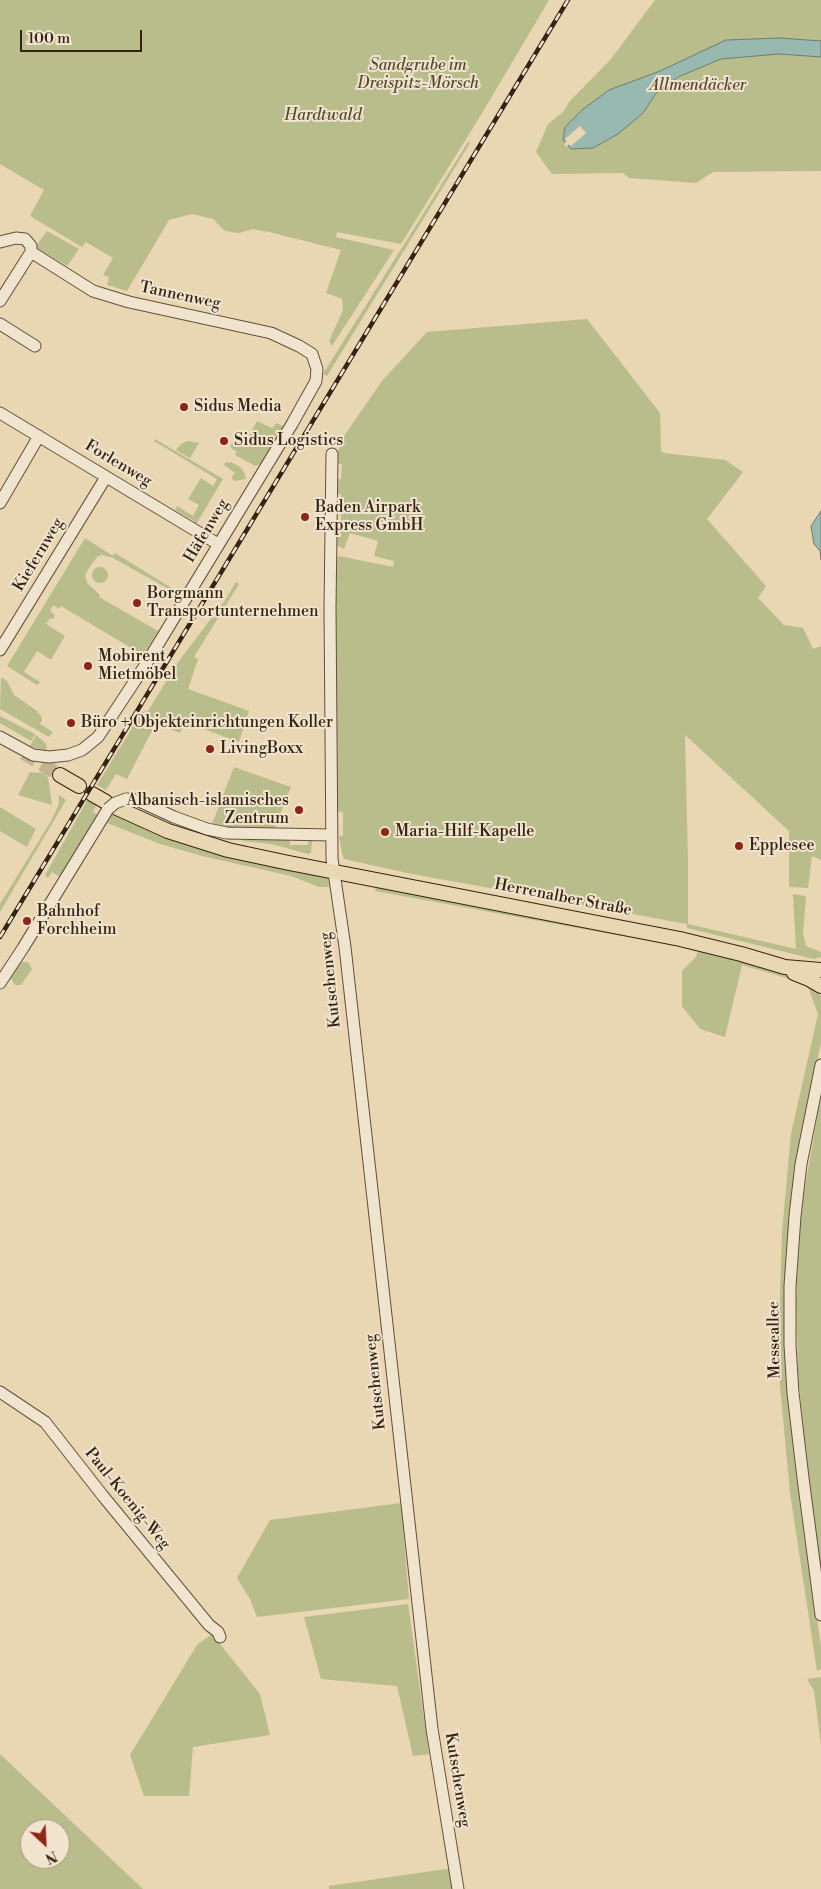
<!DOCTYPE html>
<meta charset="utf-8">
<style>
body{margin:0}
#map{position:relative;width:821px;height:1889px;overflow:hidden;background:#e9d6b3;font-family:"Libre Bodoni",serif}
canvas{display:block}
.north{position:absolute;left:20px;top:1819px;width:50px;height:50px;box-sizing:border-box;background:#f1e4ce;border:1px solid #a69783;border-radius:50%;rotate:155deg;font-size:14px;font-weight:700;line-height:20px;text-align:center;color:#362412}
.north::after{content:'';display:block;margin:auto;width:18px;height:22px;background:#8f2418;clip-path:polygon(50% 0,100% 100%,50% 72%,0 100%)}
.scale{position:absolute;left:20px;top:30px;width:122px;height:22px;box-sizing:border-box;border:2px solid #362412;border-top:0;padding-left:6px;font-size:15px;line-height:18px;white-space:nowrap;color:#362412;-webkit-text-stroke:4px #f1e4ce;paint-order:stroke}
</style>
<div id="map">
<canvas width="821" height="1889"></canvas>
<div class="north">N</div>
<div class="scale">100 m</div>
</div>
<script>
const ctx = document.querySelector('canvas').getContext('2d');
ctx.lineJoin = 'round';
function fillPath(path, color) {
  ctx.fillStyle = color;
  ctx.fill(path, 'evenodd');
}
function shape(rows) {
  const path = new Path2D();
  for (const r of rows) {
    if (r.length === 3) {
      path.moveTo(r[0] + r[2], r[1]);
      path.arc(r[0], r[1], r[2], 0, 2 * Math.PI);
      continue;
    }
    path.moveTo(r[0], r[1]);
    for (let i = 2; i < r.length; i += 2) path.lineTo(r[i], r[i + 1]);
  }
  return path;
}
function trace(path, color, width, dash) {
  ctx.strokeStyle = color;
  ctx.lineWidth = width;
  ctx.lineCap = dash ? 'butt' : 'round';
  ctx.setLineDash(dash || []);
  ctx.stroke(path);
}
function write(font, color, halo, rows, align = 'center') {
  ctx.font = font + ' "Libre Bodoni",serif';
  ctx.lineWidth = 4;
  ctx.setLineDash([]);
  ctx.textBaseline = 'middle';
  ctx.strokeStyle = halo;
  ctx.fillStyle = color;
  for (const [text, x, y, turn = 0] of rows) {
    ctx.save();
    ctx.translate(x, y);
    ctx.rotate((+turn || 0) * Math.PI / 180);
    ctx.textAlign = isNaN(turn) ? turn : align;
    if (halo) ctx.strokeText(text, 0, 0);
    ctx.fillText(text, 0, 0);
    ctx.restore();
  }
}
fillPath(shape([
 [0,0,549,0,484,110,401,244,337,232,336,237,394,250,332,346,329,341,343,310,342,299,326,293,341,250,269,232,253,229,239,233,225,231,213,219,192,214,169,220,127,291,107,285,109,277,103,275,113,258,86,242,82,247,30,216,44,190,0,164],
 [655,0,821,0,821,171,713,172,696,183,629,178,623,173,552,174,536,152,548,124,563,112,570,101,611,59],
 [468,142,470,143,459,161,327,376,323,374],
 [47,231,79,249,67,266,35,247],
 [587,319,660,413,661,451,664,453,725,460,743,472,707,519,766,586,758,598,784,625,803,628,813,649,821,646,821,860,812,856,808,888,789,887,789,831,685,735,688,861,688,924,796,949,793,894,806,896,803,933,806,946,821,952,821,957,814,959,687,928,687,924,407,873,344,859,342,853,339,836,343,836,343,812,336,811,335,561,339,556,393,567,394,561,374,556,378,541,350,533,344,549,336,545,336,523,341,522,341,494,336,494,336,479,341,479,342,464,336,463,336,457,344,436,382,381,427,332],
 [257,421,272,428,277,423,283,426,261,464,255,466,235,455,237,452,230,447,240,430,249,436],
 [155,439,223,479,195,526,194,521,175,510,177,506,193,516,199,505,188,499,201,478,213,486,217,479,154,441],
 [188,441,199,443,190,458,176,450,181,444],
 [226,462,230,463,231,462,240,467,244,472,246,479,235,481,231,478,235,473,224,465],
 [85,538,113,556,115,553,175,590,174,592,113,558,103,555,98,556,90,566,85,575,87,583,100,595,99,597,158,631,143,655,61,606,59,609,53,605,50,611,55,615,53,619,50,618,46,624,65,636,51,660,37,651,24,672,40,682,37,685,7,666],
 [100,575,8],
 [236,582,239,584,194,657,198,659,188,689,249,711,239,742,185,722,180,733,156,723,127,779,116,774,106,790,97,785,142,712,148,711,176,665,225,600],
 [1,677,7,681,14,695,37,711,41,716,42,720,40,724,53,732,49,737,0,709],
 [0,716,35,734,31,741,0,723],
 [36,735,46,744,47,748,45,751,30,746],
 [234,767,291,787,274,829,230,827,212,824],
 [30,772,43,773,48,777,52,805,18,795],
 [59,795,66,800,0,912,0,904,51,821,59,804],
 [88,799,97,804,93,812,99,815,62,878,52,872,48,878,45,875],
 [0,807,36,829,27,847,0,831],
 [112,812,135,824,202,848,299,873,328,878,329,887,319,887,291,876,202,856,160,844,105,822],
 [290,838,290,845,308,845,309,839,312,839,311,853,308,854,272,844,243,841,241,839],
 [376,886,710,951,803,978,815,986,821,997,821,1043,806,1109,796,1166,790,1214,787,1256,798,1482,821,1647,821,1669,817,1671,790,1493,778,1364,782,1232,791,1134,818,1014,807,984,742,965,725,1037,700,1029,682,1006,682,971,695,958,698,952,693,949,375,891],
 [19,962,28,962,32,969,21,985,15,985,10,977],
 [821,1095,821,1570,806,1461,798,1372,796,1301,800,1216],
 [401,1503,409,1599,257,1617,250,1599,237,1578,270,1520],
 [408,1604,429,1754,413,1756,397,1686,321,1679,304,1617],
 [212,1634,260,1694,270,1735,193,1747,189,1796,144,1796,130,1755,197,1645],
 [820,1677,821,1678,821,1745,814,1691,807,1679],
 [0,1754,143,1889,0,1889],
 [30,1829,60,1829,60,1859,30,1859],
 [453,1868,455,1889,329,1889,329,1886]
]), '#b8bd8b');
const water = shape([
 [780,38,821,41,821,57,779,54,721,59,678,77,657,92,643,113,618,134,593,148,571,149,563,140,565,127,582,110,609,90,660,71,726,40,780,38],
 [821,511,821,560,820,551,814,544,811,526,821,511]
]);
fillPath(water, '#97b9b0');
trace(water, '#707d71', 1);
fillPath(shape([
 [580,126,586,133,571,146,569,144,566,147,564,144,567,141,565,139]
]), '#e9d6b3');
trace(shape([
 [24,753,60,775]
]), '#c5b293', 14, [14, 7]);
const minor = shape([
 [0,242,16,238,25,239,31,246,31,252],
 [0,301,31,252],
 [0,324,35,346],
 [0,413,218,544],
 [332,454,330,608,332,859,345,947,432,1729,458,1889],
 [0,503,39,436],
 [0,650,106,477],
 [0,737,33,755,49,757,68,755,82,750,98,737,146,664,292,424,316,381,317,369,312,354,299,346,271,333,129,302,93,291,31,252],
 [126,799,137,800,174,817,207,829,227,833,331,835],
 [0,983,23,948,108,809],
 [821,1065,801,1164,795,1216,790,1286,790,1345,793,1393,803,1478,821,1615],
 [0,1392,45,1422,103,1496,209,1625,218,1632,220,1637]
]);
const major = shape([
 [60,775,79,786],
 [92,794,106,802],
 [117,808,168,831,228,850,289,863,680,939,741,954,785,967,821,970],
 [794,973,809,979,821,986]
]);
trace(minor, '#63503a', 13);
trace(major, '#362412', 16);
trace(minor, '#f1e4ce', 11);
trace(major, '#e9d6b3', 14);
const rail = shape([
 [0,937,568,0]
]);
trace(rail, '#362412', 4.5);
trace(rail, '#f1e4ce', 2.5, [8]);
const minorBridge = shape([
 [108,809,115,803,126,799]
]);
trace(minorBridge, '#63503a', 13, []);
trace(minorBridge, '#f1e4ce', 11);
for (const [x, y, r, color] of [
 [184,407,5,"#8f2418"],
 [224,441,5,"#8f2418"],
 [305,517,5,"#8f2418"],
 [137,603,5,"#8f2418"],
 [88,666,5,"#8f2418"],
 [71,723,5,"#8f2418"],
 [210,749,5,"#8f2418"],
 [299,810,5,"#8f2418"],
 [385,832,5,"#8f2418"],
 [739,846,5,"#8f2418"],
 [27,921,5,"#8f2418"]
]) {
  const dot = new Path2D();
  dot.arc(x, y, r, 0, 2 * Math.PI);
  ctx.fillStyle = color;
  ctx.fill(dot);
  trace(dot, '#f1e4ce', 2);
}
write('italic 16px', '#564a30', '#f1e4ce', [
 ["Sandgrube im",418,66],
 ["Dreispitz-Mörsch",418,84],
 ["Allmendäcker",698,86],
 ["Hardtwald",323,116]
]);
write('16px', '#362412', '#f1e4ce', [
 ["Tannenweg",180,296,12],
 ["Forlenweg",118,464,31],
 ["Häfenweg",207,531,-59],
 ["Kiefernweg",39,555,-59],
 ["Herrenalber Straße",563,898,11],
 ["Kutschenweg",331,980,-96],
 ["Messeallee",775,1340,-91],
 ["Kutschenweg",376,1382,-96],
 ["Paul-Koenig-Weg",127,1499,51],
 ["Kutschenweg",457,1780,81]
]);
write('16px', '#362412', '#f1e4ce', [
 ["Sidus Media",194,407],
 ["Sidus Logistics",234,441],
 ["Baden Airpark",315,508],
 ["Express GmbH",315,526],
 ["Borgmann",147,594],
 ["Transportunternehmen",147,612],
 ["Mobirent",98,657],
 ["Mietmöbel",98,675],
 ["Büro + Objekteinrichtungen Koller",81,723],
 ["LivingBoxx",220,749],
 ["Albanisch-islamisches",289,801,"right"],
 ["Zentrum",289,819,"right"],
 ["Maria-Hilf-Kapelle",395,832],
 ["Epplesee",749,846],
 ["Bahnhof",37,912],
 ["Forchheim",37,930]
], 'left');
</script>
